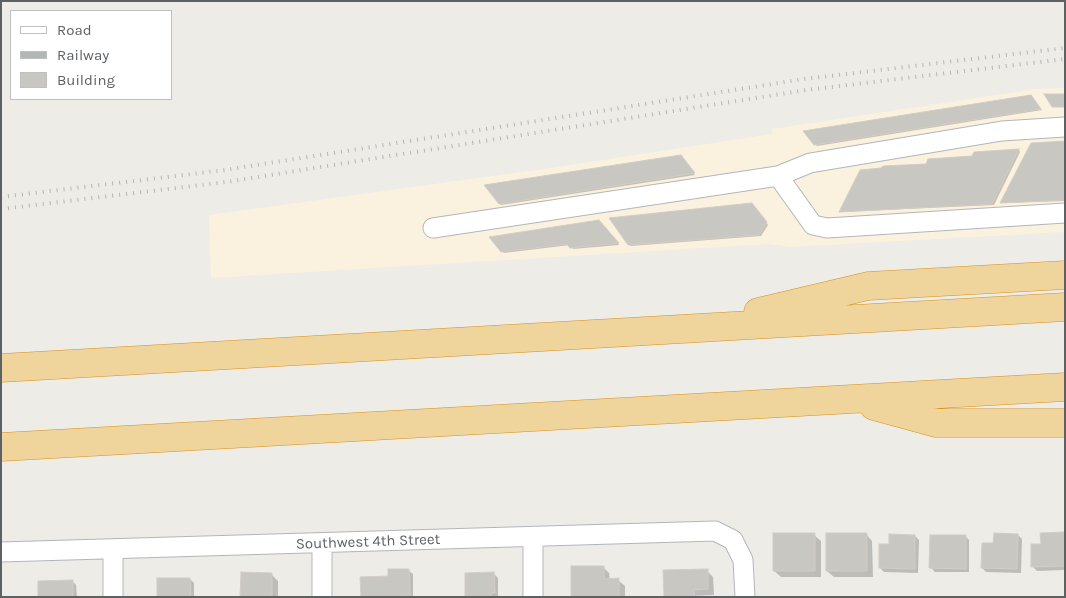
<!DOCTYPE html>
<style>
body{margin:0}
#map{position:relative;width:1066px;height:598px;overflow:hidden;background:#eeece6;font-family:Karla,sans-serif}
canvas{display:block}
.frame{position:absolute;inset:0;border:2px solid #5e6164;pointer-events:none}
.legend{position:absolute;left:10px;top:10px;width:162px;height:90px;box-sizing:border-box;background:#fff;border:1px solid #bfc0c1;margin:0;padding:6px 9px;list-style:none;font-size:15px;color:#5e6164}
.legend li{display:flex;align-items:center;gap:10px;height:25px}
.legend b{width:25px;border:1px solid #bfc0c1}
</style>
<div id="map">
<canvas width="1066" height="598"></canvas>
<div class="frame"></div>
<ul class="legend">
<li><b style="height:6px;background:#fff"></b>Road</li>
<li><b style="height:6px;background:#b4b5b5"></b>Railway</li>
<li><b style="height:14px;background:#c9c7c2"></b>Building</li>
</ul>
</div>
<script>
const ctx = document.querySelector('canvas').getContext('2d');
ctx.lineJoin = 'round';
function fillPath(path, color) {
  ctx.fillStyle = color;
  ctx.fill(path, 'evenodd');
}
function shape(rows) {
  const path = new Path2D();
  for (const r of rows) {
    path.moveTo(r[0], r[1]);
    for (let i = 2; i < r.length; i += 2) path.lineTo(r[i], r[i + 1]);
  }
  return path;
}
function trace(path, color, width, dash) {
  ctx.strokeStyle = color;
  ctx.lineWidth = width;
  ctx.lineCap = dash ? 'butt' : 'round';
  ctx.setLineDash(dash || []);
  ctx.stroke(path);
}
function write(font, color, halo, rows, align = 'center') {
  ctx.font = font + ' Karla,sans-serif';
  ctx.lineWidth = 5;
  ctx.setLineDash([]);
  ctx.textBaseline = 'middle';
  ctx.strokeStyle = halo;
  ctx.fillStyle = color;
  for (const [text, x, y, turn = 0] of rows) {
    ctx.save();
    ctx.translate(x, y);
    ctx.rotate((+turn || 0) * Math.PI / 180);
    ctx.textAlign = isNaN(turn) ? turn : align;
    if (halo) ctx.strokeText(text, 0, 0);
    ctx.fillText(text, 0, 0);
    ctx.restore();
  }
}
fillPath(shape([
 [1065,88,1065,232,791,247,769,244,211,278,209,215,558,167,772,134,772,129,1036,89]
]), '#faf2df');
fillPath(shape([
 [1032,98,1042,110,817,146,815,144],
 [1065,142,1065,201,1002,203],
 [1019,150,1020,152,994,205,840,212,973,157,974,153],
 [682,158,695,175,501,205,500,203],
 [754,206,768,225,761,236,631,246,629,244],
 [601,223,619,245,573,249,570,245,504,253,491,238],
 [1065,533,1065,570,1037,571,1033,567,1042,545],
 [866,534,872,541,873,577,834,577,827,571],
 [814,535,821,541,821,577,781,577,774,571],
 [1018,535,1022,539,1021,573,986,572,982,568,994,544],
 [915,536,919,540,918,573,884,572,880,568,890,545],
 [965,536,969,540,969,572,935,572,931,568],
 [603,567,609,573,610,580,618,580,625,586,625,597,573,597],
 [408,570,413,574,413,597,362,597,390,578],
 [707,571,713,577,714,595,665,597],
 [494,574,498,578,498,597,466,597],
 [272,575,278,581,278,597,242,597],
 [190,579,194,583,194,597,158,597],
 [72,581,76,585,77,597,39,597]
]), '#0003');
const building = shape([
 [1044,94,1065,94,1065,107,1052,107,1044,94],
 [1031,95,1041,109,814,145,803,131,1031,95],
 [1065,141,1065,200,1000,203,1031,143,1065,141],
 [1019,149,992,204,839,212,860,170,881,168,883,166,926,164,928,159,972,156,974,152,1019,149],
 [681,155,695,173,499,204,484,185,681,155],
 [752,203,767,222,759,235,628,245,609,218,752,203],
 [599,220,619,243,570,248,567,244,501,252,489,237,599,220],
 [1065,532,1065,566,1031,567,1031,544,1041,544,1040,533,1065,532],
 [773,533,815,533,815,571,773,571,773,533],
 [826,533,867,533,867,571,826,571,826,533],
 [994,533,1018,534,1017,569,981,568,982,543,993,543,994,533],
 [889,534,915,535,915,569,879,568,879,544,889,544,889,534],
 [930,535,966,535,966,569,929,568,930,535],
 [571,566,604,566,604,579,619,578,619,597,571,597,571,566],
 [388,569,409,569,410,596,361,597,360,577,388,576,388,569],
 [708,569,708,589,694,590,695,597,664,597,663,570,708,569],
 [241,572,272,573,272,597,240,597,241,572],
 [494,572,495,593,491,593,491,597,465,597,465,573,494,572],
 [157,578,190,578,191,597,157,597,157,578],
 [73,580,73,597,38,597,38,581,73,580]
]);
fillPath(building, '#c9c7c2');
trace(building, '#d2cdc5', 1);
const minor = shape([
 [778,176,813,225,827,228,1065,213],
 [433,228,778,176,810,163,1002,131,1065,127],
 [533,537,533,597],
 [322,543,322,597],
 [113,549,113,597],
 [1,552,715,531,733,540,743,560,745,597]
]);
const highway = shape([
 [758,312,868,286,1065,275],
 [1,368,1065,307],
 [874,406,936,423,1065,423],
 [1,447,1065,387]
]);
trace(minor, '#b3b6b9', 21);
trace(highway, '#d6901e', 29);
trace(minor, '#fff', 19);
trace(highway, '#efd49c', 28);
trace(shape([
 [1,197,225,170,804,79,1065,48],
 [1,209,226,182,806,90,1065,59]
]), '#b4b5b5', 4, [1, 6]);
write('15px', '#5e6164', '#fff', [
 ["Southwest 4th Street",368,542,-2]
]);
</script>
